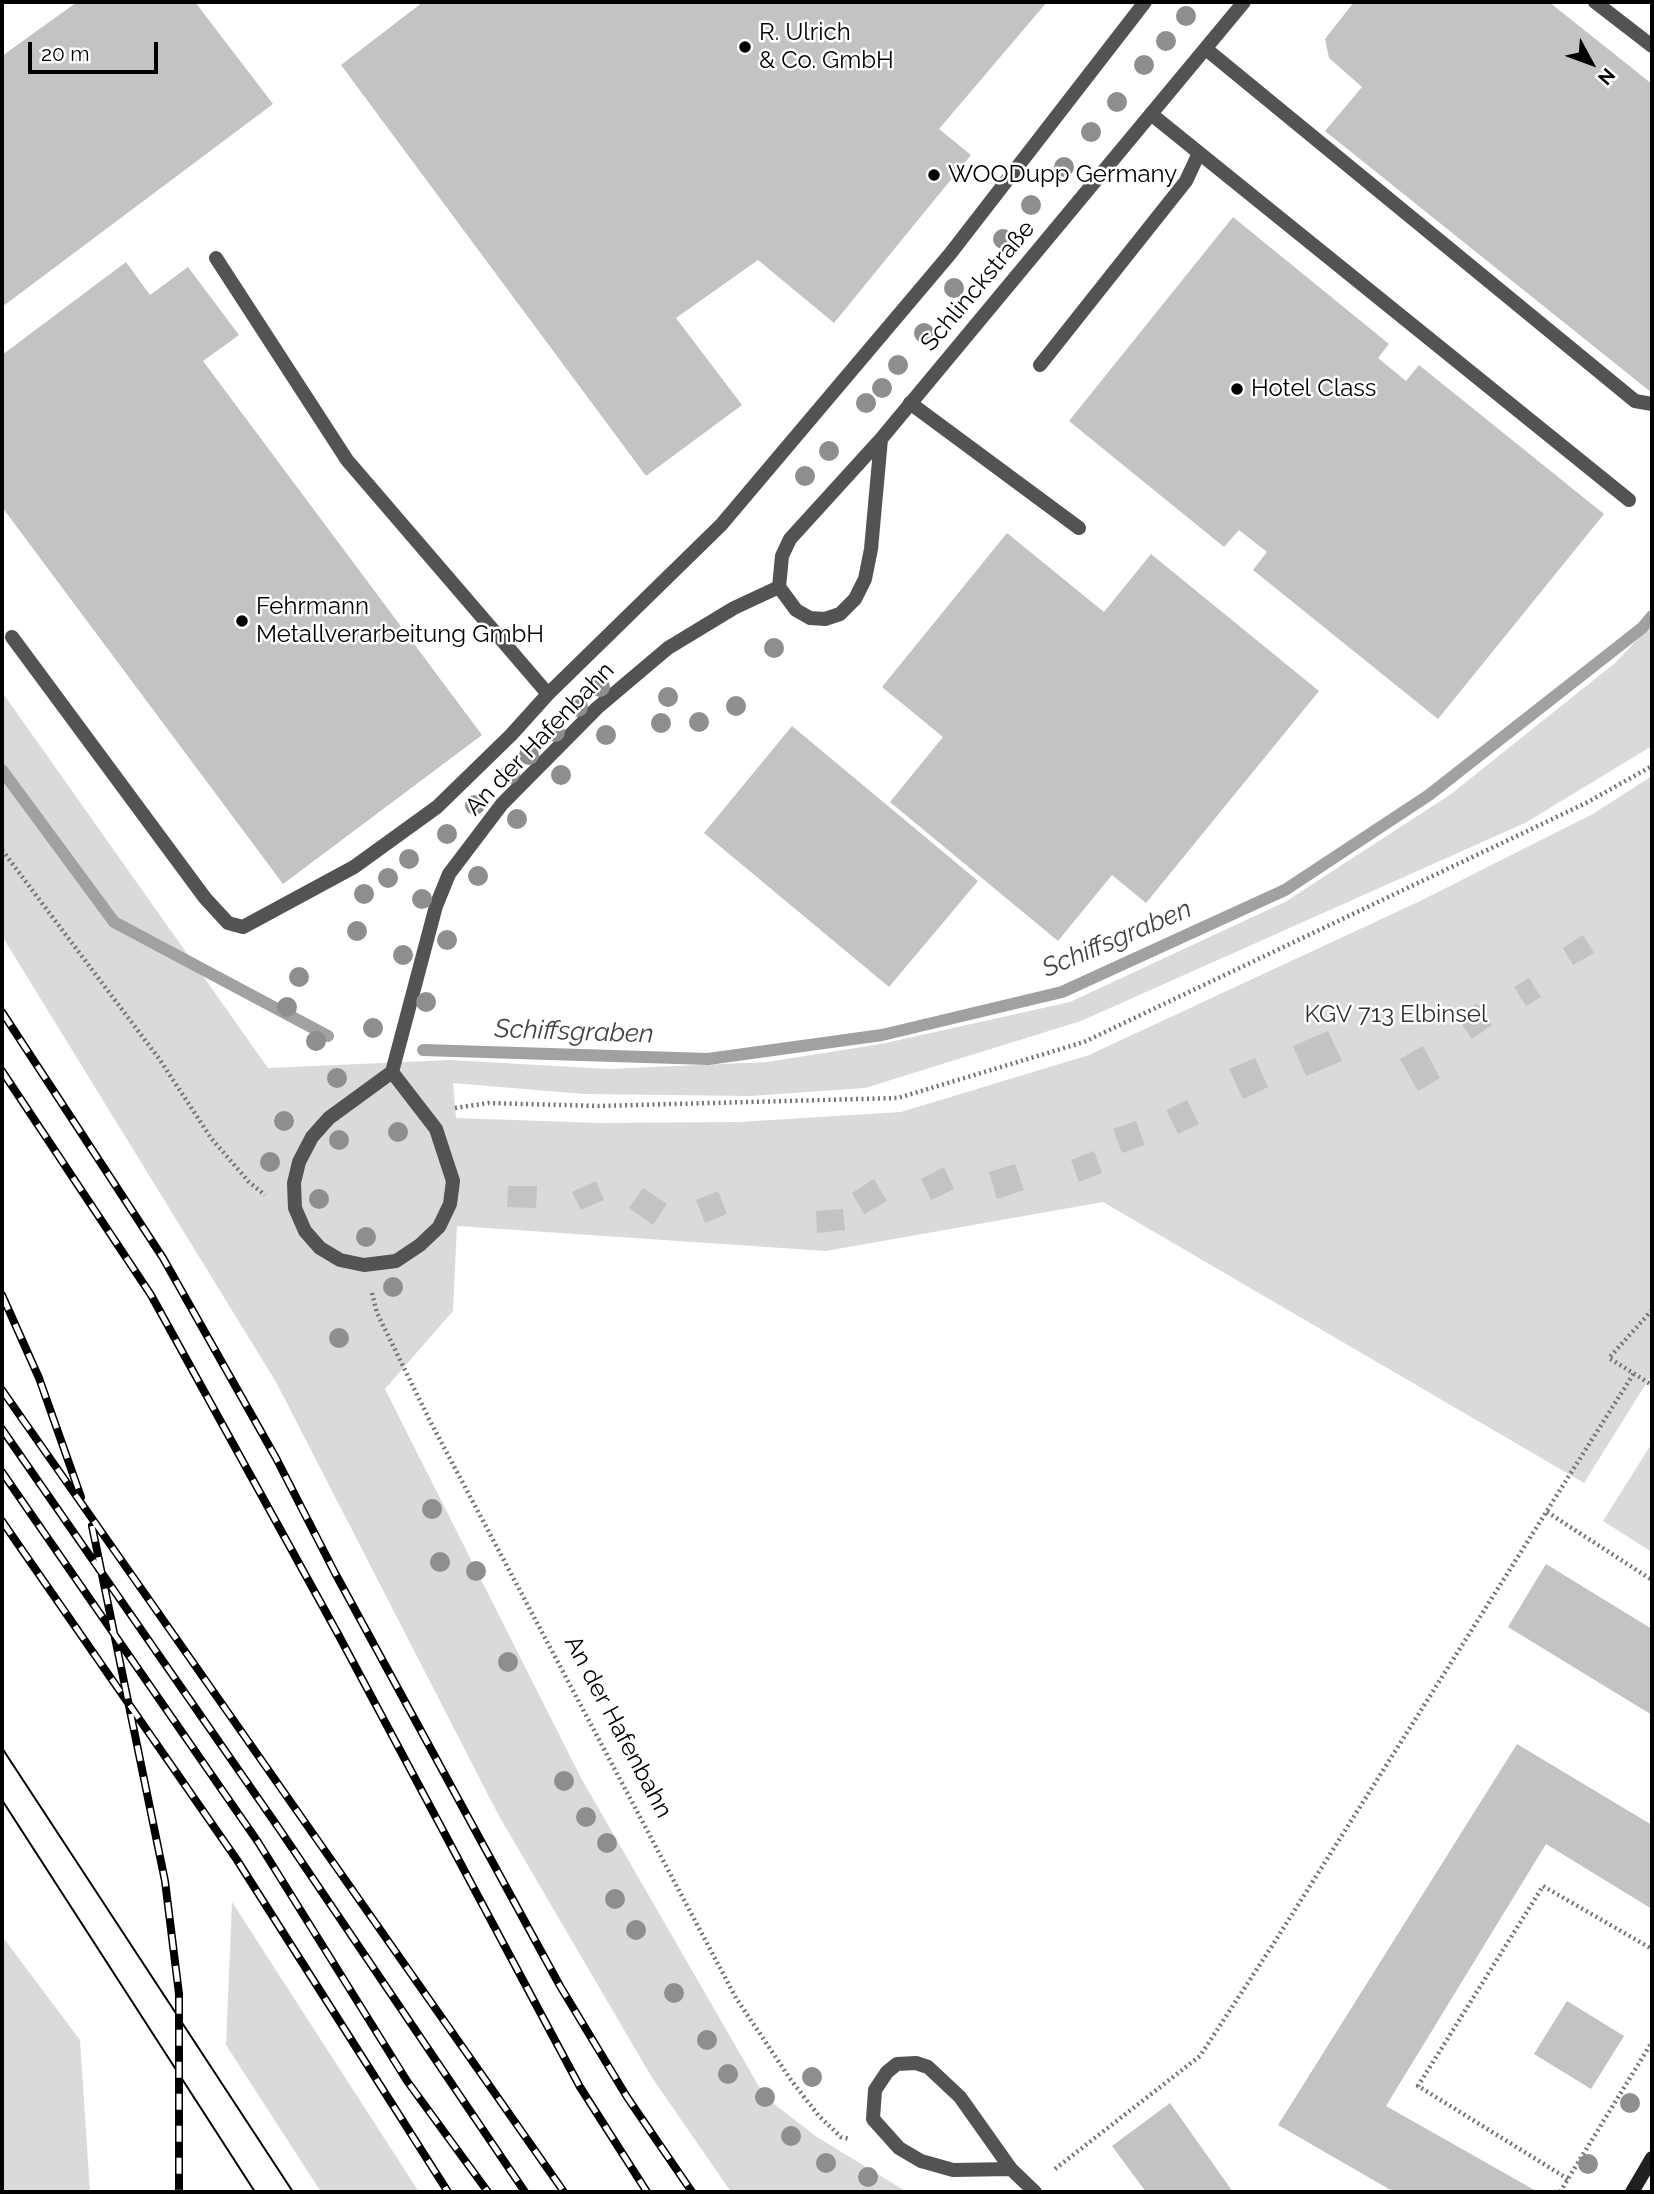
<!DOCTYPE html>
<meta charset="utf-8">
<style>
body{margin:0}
#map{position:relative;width:1654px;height:2194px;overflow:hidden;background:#fff;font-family:Raleway,sans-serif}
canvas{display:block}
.frame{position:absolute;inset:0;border:4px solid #000;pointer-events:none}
.north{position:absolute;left:1556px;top:28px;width:70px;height:70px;-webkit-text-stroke:5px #fff;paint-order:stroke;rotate:131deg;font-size:19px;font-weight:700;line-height:28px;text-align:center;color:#000}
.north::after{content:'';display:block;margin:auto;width:24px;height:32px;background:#000;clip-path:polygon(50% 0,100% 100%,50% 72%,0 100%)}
.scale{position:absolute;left:28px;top:42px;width:130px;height:32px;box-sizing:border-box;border:4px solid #000;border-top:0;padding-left:9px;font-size:21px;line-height:24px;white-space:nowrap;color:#000;-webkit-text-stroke:5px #fff;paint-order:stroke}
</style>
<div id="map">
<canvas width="1654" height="2194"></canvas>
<div class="frame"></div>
<div class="north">N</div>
<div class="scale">20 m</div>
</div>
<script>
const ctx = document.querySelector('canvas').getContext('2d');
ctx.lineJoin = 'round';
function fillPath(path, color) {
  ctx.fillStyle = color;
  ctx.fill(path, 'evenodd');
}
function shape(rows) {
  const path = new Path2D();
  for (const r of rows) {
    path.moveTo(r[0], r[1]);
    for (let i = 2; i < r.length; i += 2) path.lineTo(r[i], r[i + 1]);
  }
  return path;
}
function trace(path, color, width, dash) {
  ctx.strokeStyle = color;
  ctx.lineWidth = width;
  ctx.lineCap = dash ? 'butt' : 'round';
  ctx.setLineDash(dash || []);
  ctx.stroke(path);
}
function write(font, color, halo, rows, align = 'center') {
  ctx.font = font + ' Raleway,sans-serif';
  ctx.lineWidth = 5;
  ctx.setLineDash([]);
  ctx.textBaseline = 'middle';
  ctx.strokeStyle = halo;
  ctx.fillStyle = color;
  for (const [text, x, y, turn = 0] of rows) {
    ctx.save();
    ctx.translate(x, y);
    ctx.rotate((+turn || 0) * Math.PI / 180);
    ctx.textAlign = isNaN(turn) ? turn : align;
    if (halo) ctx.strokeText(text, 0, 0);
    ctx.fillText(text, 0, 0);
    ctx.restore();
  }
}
fillPath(shape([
 [1652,624,1652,746,1525,823,1081,1021,865,1088,750,1096,584,1094,453,1083,456,1118,601,1123,739,1122,901,1112,1089,1055,1418,902,1591,815,1652,776,1652,1374,1584,1483,1103,1202,826,1251,457,1226,453,1311,385,1389,581,1778,765,2097,817,2137,907,2192,731,2192,651,2076,499,1816,276,1382,2,936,2,692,268,1068,450,1060,609,1069,767,1062,881,1044,1070,1002,1285,902,1451,794,1615,663],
 [1652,1443,1652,1552,1603,1521],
 [232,1902,419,2192,321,2192,226,2045],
 [2,1936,80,2040,90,2192,2,2192]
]), '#dadada');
trace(shape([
 [2,770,114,922,328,1036],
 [423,1050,708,1059,882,1035,1062,992,1285,890,1429,795,1642,628,1652,616]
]), '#a1a1a1', 12);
fillPath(shape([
 [77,2,195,2,273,104,2,307,2,56],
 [423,2,1047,2,939,129,971,155,834,323,758,260,676,318,742,405,646,476,341,65],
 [1354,2,1424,4,1549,2,1652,84,1652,393,1325,131,1362,87,1329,58,1325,39],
 [1233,217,1389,344,1378,358,1406,381,1419,365,1604,514,1438,719,1253,570,1267,552,1239,530,1224,547,1069,421],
 [126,262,150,295,188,267,239,335,203,361,482,735,283,884,2,507,2,355],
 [1007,533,1104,612,1151,554,1319,691,1146,903,1112,875,1058,941,890,802,943,737,882,687],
 [792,726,978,881,889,987,704,833],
 [1583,935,1594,953,1573,965,1563,948],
 [1529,978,1541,997,1526,1006,1514,987],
 [1477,1003,1492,1025,1472,1039,1457,1017],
 [1328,1031,1342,1061,1306,1076,1293,1046],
 [1423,1046,1440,1078,1418,1091,1400,1059],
 [1255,1058,1268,1087,1243,1099,1229,1069],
 [1187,1100,1199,1124,1178,1134,1166,1110],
 [1136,1121,1145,1145,1122,1153,1113,1129],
 [1094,1151,1102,1173,1079,1182,1071,1160],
 [1015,1164,1024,1190,997,1199,989,1172],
 [944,1167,954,1189,931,1200,921,1179],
 [874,1179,887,1201,864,1214,852,1193],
 [596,1181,604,1200,581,1210,572,1192],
 [508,1186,537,1186,536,1208,507,1207],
 [643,1188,667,1204,653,1225,629,1208],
 [718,1191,727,1214,705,1223,696,1200],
 [843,1209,845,1230,817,1233,816,1211],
 [1546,1564,1652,1629,1652,1715,1508,1627],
 [1517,1744,1652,1825,1652,1909,1546,1844,1386,2106,1538,2192,1394,2192,1278,2125],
 [1567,2001,1624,2036,1591,2089,1534,2054],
 [1170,2103,1233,2192,1146,2192,1112,2146]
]), '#c3c3c3');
trace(shape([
 [2,850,160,1060,211,1138,249,1182,265,1195],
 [455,1108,488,1103,599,1106,898,1098,1084,1042,1586,803,1652,766],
 [372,1293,377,1313,430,1421,736,1998,791,2080,819,2116,841,2137,850,2139],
 [1652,1310,1609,1358,1652,1385],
 [1547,1512,1652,1580],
 [1055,2169,1200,2056,1274,1943,1634,1373],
 [1568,2179,1418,2086,1543,1886,1652,1949],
 [1560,2192,1652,2042]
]), '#757575', 4.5, [2, 3.5]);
trace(shape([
 [1595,2,1652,46],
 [1206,49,1635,401,1652,404],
 [1151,114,1629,500],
 [216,258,347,460,548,694,721,525,950,254,1145,2],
 [1040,365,1186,181,1199,153],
 [910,403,1079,528],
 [12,637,205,898,228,923,243,927,354,867,437,807,511,735,548,694],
 [392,1072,436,906,449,874,502,804,597,708,668,648,734,608,779,587],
 [392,1072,436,1129,453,1181,450,1204,439,1227,420,1245,396,1261,364,1265,340,1260,320,1248,305,1231,295,1208,294,1183,299,1162,312,1137,329,1118,392,1072]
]), '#535353', 14);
trace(shape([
 [881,439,871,549,865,579,855,599,840,614,825,619,810,618,796,610,779,587,782,556,790,539,881,439,1244,2],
 [1011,2169,953,2170,921,2161,899,2148,873,2119,875,2090,887,2072,897,2064,916,2063,928,2067,960,2097,1011,2169,1035,2192]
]), '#535353', 14);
trace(shape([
 [1632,2192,1652,2158]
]), '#202020', 14);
trace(shape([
 [2,1748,293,2192],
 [2,1800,255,2192]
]), '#000', 2);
const rail = shape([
 [2,1012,163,1258,276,1458,335,1573,560,1986,627,2097,692,2192],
 [2,1071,151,1295,338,1634,580,2087,647,2192],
 [2,1295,39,1378,81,1497],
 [2,1390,564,2192],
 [2,1429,278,1827,525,2192],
 [2,1472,258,1842,407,2081,488,2192],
 [2,1521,237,1860,448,2192],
 [92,1526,165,1881,179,1994,179,2192]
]);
trace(rail, '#000', 8);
trace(rail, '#fff', 5, [16]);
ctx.fillStyle = '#8e8e8e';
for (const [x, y] of [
 [1186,16],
 [1166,41],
 [1144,65],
 [1117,102],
 [1091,132],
 [1064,167],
 [1031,205],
 [1003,239],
 [954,288],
 [924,333],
 [898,365],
 [882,388],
 [866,403],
 [829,451],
 [805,476],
 [774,648],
 [600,687],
 [668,697],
 [736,706],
 [578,707],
 [699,722],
 [661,723],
 [555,732],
 [606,735],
 [529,755],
 [510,774],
 [561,775],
 [475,805],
 [517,819],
 [447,834],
 [409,859],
 [478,876],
 [388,878],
 [364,894],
 [422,899],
 [357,931],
 [447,940],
 [403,955],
 [299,977],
 [426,1002],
 [287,1007],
 [373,1028],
 [316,1041],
 [337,1078],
 [284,1121],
 [398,1132],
 [339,1140],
 [270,1162],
 [319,1199],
 [366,1237],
 [393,1287],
 [339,1338],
 [432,1509],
 [440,1562],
 [476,1571],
 [508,1662],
 [564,1781],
 [586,1817],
 [607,1843],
 [615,1899],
 [636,1930],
 [674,1993],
 [707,2040],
 [728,2074],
 [812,2077],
 [765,2097],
 [1630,2103],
 [791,2136],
 [826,2163],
 [1588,2164],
 [868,2177]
]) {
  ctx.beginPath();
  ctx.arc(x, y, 10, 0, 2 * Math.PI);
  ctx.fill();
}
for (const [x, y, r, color] of [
 [745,47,7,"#000"],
 [934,175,7,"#000"],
 [1237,389,7,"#000"],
 [242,621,7,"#000"]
]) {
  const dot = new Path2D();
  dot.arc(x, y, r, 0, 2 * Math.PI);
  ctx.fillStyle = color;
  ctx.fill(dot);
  trace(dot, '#fff', 2.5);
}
write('24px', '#000', '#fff', [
 ["R. Ulrich",759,33],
 ["& Co. GmbH",759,61],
 ["WOODupp Germany",948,175],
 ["Hotel Class",1251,389],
 ["Fehrmann",256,607],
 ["Metallverarbeitung GmbH",256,635]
], 'left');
write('24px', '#000', '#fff', [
 ["Schlinckstraße",978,286,-50],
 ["An der Hafenbahn",540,739,-46],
 ["An der Hafenbahn",618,1727,62]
]);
write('24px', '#313131', '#fff', [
 ["KGV 713 Elbinsel",1396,1015]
]);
write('italic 26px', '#424242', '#fff', [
 ["Schiffsgraben",1117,939,-23],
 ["Schiffsgraben",574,1032,2]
]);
</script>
